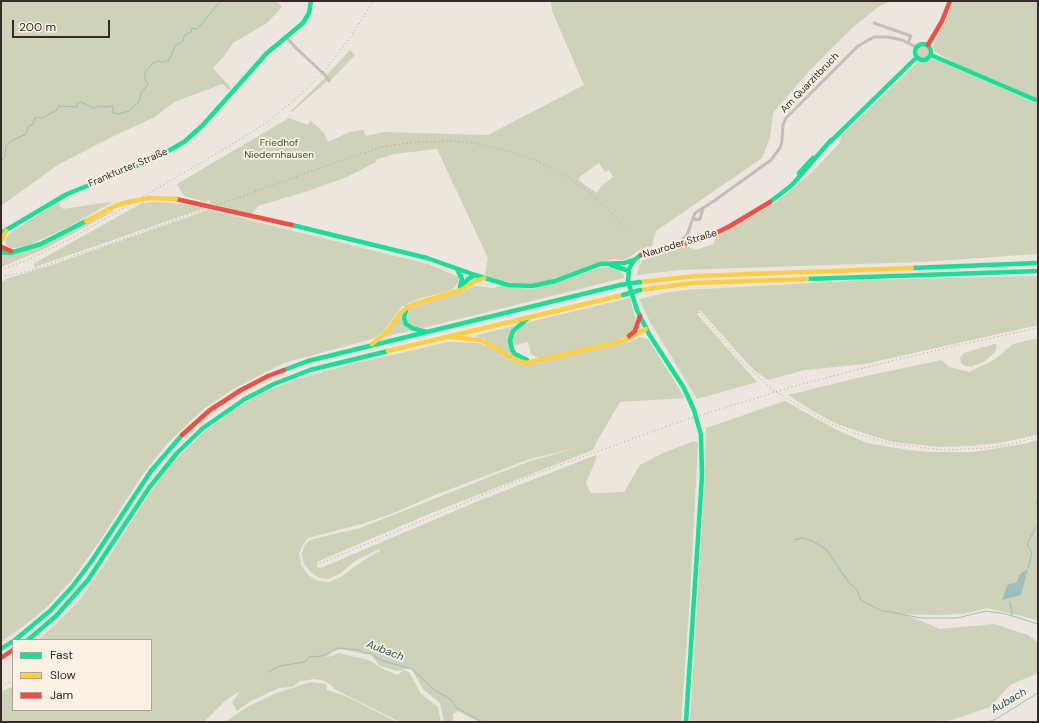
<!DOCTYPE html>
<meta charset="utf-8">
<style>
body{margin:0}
#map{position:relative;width:1039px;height:723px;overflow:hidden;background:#ece6df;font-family:"DM Sans",sans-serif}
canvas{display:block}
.frame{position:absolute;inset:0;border:2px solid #352b26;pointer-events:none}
.legend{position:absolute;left:12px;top:639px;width:140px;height:72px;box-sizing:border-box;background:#faf0e5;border:1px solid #aba199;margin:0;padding:5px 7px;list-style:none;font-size:12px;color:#352b26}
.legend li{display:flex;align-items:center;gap:8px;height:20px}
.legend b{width:20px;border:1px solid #aba199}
.scale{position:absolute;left:12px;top:20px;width:98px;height:18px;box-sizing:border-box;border:2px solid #352b26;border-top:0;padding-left:5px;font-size:12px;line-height:14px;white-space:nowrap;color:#352b26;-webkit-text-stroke:3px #faf0e5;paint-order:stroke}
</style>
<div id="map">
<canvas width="1039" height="723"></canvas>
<div class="frame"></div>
<ul class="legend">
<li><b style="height:5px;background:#16e098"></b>Fast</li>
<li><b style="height:5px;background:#ffcf43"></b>Slow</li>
<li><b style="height:5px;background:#f24e42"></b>Jam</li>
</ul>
<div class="scale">200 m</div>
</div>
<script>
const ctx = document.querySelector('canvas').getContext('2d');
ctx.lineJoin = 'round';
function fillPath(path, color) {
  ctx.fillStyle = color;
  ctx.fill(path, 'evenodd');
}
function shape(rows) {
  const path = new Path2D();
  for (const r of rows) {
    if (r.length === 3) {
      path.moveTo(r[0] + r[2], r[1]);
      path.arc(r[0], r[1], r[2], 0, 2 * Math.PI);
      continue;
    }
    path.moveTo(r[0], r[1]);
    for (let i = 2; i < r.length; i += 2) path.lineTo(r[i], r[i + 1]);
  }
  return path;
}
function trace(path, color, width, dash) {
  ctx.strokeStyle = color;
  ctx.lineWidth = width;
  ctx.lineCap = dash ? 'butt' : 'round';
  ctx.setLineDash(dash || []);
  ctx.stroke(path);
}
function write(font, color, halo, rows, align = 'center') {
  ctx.font = font + ' "DM Sans",sans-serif';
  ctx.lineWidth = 3.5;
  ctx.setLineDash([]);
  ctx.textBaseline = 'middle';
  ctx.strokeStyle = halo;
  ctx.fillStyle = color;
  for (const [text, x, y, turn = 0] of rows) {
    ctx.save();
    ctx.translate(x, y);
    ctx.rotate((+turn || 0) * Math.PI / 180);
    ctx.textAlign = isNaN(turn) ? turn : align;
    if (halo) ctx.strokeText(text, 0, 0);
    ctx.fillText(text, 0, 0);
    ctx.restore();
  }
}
fillPath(shape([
 [1,1,277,1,282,7,267,23,233,43,225,55,213,68,231,88,229,90,222,84,174,102,155,117,120,133,59,164,1,206],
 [551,1,891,1,878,7,851,29,809,71,773,113,770,138,762,158,656,231,652,246,640,249,628,258,622,260,613,259,598,263,560,277,542,282,525,284,514,283,499,280,485,275,488,258,437,149,394,154,375,160,376,162,347,177,308,191,258,206,251,214,209,203,211,199,206,202,184,196,177,184,289,118,308,125,310,120,324,133,328,142,350,132,363,130,366,136,384,132,488,135,584,85,552,11],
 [599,163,605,172,609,170,613,177,601,186,597,193,578,180,582,175],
 [953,1,1038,1,1038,99,953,62,934,51,933,47,934,43,945,22],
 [923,52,6],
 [350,50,355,55,330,81,327,75],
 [934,59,1038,104,1038,254,920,262,680,270,637,275,639,266,643,260,651,256,686,246,696,250,714,244,715,236,757,214,783,197,811,173,839,144,842,135,916,64],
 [326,77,328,80,326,82,292,112,291,111],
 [58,202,63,209,110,202,111,203,66,228,31,244,17,248,11,248,6,245,5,240,9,234],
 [144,202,144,203,158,202,172,203,205,208,35,267,33,264],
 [208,210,428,264,459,277,458,283,453,289,446,292,421,298,408,303,400,308,385,330,376,337,368,340,284,363,233,389,201,411,167,444,143,474,99,542,71,581,46,608,24,626,1,642,1,282,9,278,52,265],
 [112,211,114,211,44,249,1,267,1,255,3,255,5,252,24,249,84,222,87,223],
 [607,267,619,270,624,275,624,278,423,328,410,325,406,320,410,308,462,292,474,286,492,288,501,286,531,289,555,283,588,270],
 [1038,276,1038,325,865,364,805,370,768,380,755,371,740,355,700,310,697,314,757,382,697,399,649,320,639,299,669,292,685,290,869,280],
 [630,298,636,321,635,327,627,336,618,340,540,359,531,354,528,342,513,346,512,340,514,334,525,323],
 [402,313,401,319,414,330,384,337],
 [514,326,511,331,516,358,484,339,474,336],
 [641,337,648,339,685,398,620,402,596,443,593,450,434,512,319,561,316,565,319,568,323,567,481,500,596,455,597,457,586,483,591,493,624,492,640,465,663,453,694,441,698,443,690,596,681,722,479,722,458,711,453,714,453,722,444,722,440,703,423,689,411,668,397,671,380,666,371,655,341,649,334,651,325,658,339,653,369,660,381,668,398,675,403,670,409,672,421,694,438,707,441,722,400,722,334,689,332,686,325,681,315,679,300,681,292,687,279,688,249,702,237,711,232,702,240,691,226,700,204,722,1,722,1,691,13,687,13,710,151,710,151,640,38,640,57,623,82,597,101,570,152,490,169,467,202,434,230,412,262,393,301,378,349,365,448,342,478,343,487,346,520,364,528,365,629,342],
 [577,448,530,461,360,528,309,540,304,546,302,554,304,564,311,572,319,578,328,579,340,574,355,561,379,549,380,551,364,560,341,577,328,582,318,581,308,575,301,565,299,553,303,545,308,538,358,525,389,515,435,495,530,459],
 [1034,339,1038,339,1038,434,1032,436,999,443,970,446,939,447,893,442,854,430,835,423,811,410,788,395,866,376,942,360,949,367,969,372,994,360,1013,344],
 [994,344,997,345,995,352,985,361,971,367,965,366,961,363,960,358,964,353],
 [785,401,837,430,867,443,902,449,928,452,973,452,1023,444,1038,440,1038,620,987,608,963,614,933,615,904,614,940,629,994,624,1028,635,1038,643,1038,673,1010,685,990,707,952,720,931,722,690,722,705,473,706,428],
 [311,682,326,684,327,690,348,697,397,722,225,722,249,706,274,694]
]), '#cdd2b8');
fillPath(shape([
 [1028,569,1021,595,1002,600,1008,584,1016,583,1020,574]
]), '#9abfbe');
trace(shape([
 [1,161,5,157,6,146,11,141,26,134,28,127,33,124,35,117,42,118,57,110,58,106,77,107,77,103,81,102,93,108,99,106,105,107,113,106,113,113,118,114,129,111,139,102,141,93,148,84,145,79,145,72,152,64,157,61,163,62,169,60,175,46,183,41,184,36,191,32,192,28,197,29,221,1],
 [1038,498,1036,502,1038,506],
 [795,540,802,538,812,541,826,549,850,584,857,590,861,600,880,610,921,618,957,618,986,611,1006,614,1038,624],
 [1028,569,1032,553,1027,544,1038,523],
 [1010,602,1012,615],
 [268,672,279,666,305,662,309,657,322,656,338,648,360,650,363,653,371,653,380,660,412,669,433,689,450,699,457,708,482,722],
 [988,722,996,719,1038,693]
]), '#9abfbe', 1);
trace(shape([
 [874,23,911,36,908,43],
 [286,37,296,48,326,76,329,81],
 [693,217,696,220,700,219,703,208],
 [675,244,682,240,687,235,695,213,714,201,771,160,780,148,782,141,783,125,786,118,858,46,874,37,888,37,902,40,916,47]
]), '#c5bdb7', 3);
trace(shape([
 [923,52,8],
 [931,55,1038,101],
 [830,142,917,57],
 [799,173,813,158],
 [770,202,792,185,831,140],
 [292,225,427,258,475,275],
 [1,233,67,194,154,159,184,142,203,125,267,53,303,23,309,13,311,1],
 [1,252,10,253,41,244,86,221],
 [641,255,634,260,629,269,628,281,637,310,649,334,684,388,694,410,701,435,702,476,686,722],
 [611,265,629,271],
 [912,268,1038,263],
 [457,269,462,279,460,287],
 [475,275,508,285,532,286,555,281,600,264,624,263,634,260],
 [807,279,1038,271],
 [460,289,468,279,475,275],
 [407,307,404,318,406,324,412,328,426,332],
 [527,360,515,354,512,350,510,340,513,331,528,318],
 [284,370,308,361,620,285],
 [15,640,51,610,72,587,91,562,151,471,182,435],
 [28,640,56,616,88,580,149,488,177,453,203,428,245,399,274,384,310,370,388,351],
 [1,649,13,641]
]), '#16e098', 4.5);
trace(shape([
 [1,241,6,231],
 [640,282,696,276,912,268],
 [640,290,693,283,807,279],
 [451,337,479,340,487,343,516,360,527,363,623,341,646,329],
 [372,344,389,330,400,313,411,305,461,290,474,282,484,278],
 [388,351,623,295]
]), '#ffcf43', 4.5);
trace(shape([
 [928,45,942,21,950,1],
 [176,199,292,225],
 [2,247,11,251],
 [641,255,645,253,695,241,710,236,730,226,770,202],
 [629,336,635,331,640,316],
 [182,435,210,410,241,390,268,376,284,370],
 [1,658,13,650]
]), '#f24e42', 4.5);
trace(shape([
 [1,270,30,259,72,238,226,148,266,123,299,96,324,71,351,37,373,1],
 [1,277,29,271,100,247,360,154,381,147,416,142,456,141,474,143,508,151,540,162,567,177,593,195,629,231],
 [699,312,743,363,773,390,827,422,854,433,893,444,945,450,986,448,1012,444,1038,437],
 [316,565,512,483,576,459,685,420,785,389,863,368,963,344,1038,328],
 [1,685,13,681]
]), '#aca6a2', 1, [1, 3]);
trace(shape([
 [620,285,640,282],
 [623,295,640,290]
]), '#16e098', 4.5);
trace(shape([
 [86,221,115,206,128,202,149,198,176,199]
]), '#ffcf43', 4.5);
write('10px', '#352b26', '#faf0e5', [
 ["Am Quarzitbruch",810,83,-46],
 ["Frankfurter Straße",128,168,-23],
 ["Nauroder Straße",680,244,-17]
]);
write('10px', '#455429', '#faf0e5', [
 ["Friedhof",279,143],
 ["Niedernhausen",279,155]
]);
write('italic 11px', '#1b5558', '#faf0e5', [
 ["Aubach",385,651,21],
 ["Aubach",1009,701,-30]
]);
</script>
